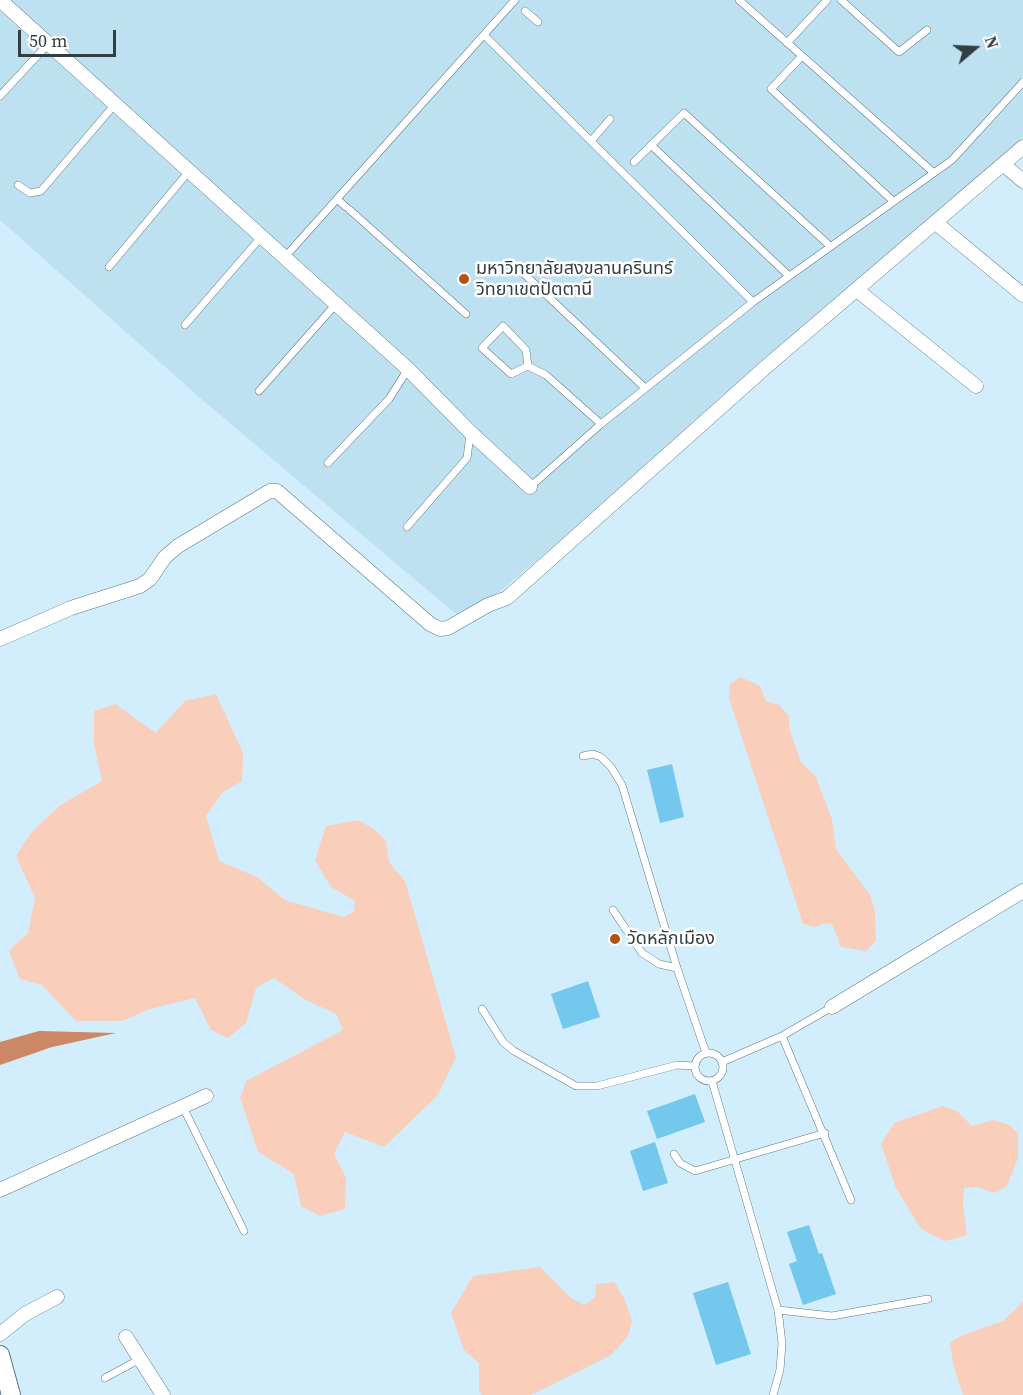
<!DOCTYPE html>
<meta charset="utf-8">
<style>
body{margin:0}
#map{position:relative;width:1023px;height:1395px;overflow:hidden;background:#d2edfb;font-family:"Source Serif 4",serif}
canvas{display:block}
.north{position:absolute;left:945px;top:18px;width:60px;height:60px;-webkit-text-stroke:4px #fff;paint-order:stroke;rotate:71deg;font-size:16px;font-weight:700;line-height:24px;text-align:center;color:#333e43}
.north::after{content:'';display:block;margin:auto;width:21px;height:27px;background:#333e43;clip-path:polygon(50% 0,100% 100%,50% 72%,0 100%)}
.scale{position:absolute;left:18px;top:30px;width:98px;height:27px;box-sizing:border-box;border:3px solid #333e43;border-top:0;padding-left:8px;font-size:18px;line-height:21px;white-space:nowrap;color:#333e43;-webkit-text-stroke:4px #fff;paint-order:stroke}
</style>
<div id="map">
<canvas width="1023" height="1395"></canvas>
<div class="north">N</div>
<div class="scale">50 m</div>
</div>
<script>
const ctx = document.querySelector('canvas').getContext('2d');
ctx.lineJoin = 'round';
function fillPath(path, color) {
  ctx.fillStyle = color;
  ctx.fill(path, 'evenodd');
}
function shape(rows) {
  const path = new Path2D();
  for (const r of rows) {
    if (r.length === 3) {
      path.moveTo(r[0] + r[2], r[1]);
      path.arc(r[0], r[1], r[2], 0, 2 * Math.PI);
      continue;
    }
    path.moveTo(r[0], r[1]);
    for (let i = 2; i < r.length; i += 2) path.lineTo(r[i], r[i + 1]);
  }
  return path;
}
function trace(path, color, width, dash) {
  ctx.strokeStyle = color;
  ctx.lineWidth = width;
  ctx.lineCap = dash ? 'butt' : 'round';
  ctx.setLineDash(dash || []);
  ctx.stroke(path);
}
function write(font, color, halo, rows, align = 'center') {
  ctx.font = font + ' "Source Serif 4","Noto Sans Thai",serif';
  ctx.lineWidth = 5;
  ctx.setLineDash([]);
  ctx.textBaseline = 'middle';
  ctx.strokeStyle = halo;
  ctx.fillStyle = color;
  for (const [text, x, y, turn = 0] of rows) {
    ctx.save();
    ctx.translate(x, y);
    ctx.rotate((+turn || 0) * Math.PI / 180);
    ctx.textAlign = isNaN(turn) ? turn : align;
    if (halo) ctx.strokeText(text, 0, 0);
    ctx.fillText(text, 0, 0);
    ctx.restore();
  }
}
fillPath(shape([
 [0,0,1023,0,1023,137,943,213,788,339,561,540,498,593,457,615,199,397,0,220]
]), '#bee1f2');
fillPath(shape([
 [741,677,760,686,766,701,779,705,789,716,789,728,801,762,816,777,832,819,836,849,870,895,875,911,876,941,866,951,841,947,832,924,824,923,816,927,803,924,729,698,730,684],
 [216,694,243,753,242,781,222,793,206,816,219,861,257,877,285,900,344,917,354,911,355,901,331,887,315,860,326,826,358,820,374,829,386,841,389,862,405,881,456,1057,438,1095,384,1147,345,1132,334,1154,346,1178,345,1209,320,1216,301,1206,294,1174,258,1152,240,1098,246,1081,343,1030,336,1014,304,999,274,978,256,988,246,1023,228,1038,211,1030,195,998,150,1009,122,1021,76,1021,42,985,20,979,9,951,28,933,35,898,16,856,30,834,59,806,102,781,94,744,94,711,115,704,156,733,185,701],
 [943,1106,957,1111,972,1126,993,1120,1010,1125,1018,1134,1018,1158,1007,1186,995,1193,977,1187,964,1188,963,1205,967,1235,945,1241,921,1229,896,1188,881,1144,894,1123],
 [540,1267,571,1298,585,1305,595,1297,596,1284,614,1282,624,1298,632,1321,628,1336,611,1355,531,1395,482,1395,479,1391,479,1363,464,1350,451,1313,473,1276],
 [1023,1295,1023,1395,963,1395,953,1364,950,1343,960,1336,1003,1321,1023,1302]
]), '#f9cfbc');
fillPath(shape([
 [39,1031,116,1033,52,1047,0,1065,0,1042]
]), '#cc8765');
fillPath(shape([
 [672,764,684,817,660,823,647,770],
 [588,981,600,1017,563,1029,551,994],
 [695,1094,705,1122,657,1139,647,1111],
 [655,1142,668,1183,643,1191,630,1151],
 [809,1225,819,1254,822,1253,836,1294,803,1305,789,1264,797,1261,787,1232],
 [728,1282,751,1354,716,1365,693,1293]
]), '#74c7ed');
const service = shape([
 [739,0,934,173],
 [841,0,899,52,927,30],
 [525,11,538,22],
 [484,35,753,302],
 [787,43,827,0],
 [802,56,771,89,892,200],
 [0,96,49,43],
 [591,141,610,119],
 [651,145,789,276],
 [634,162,684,113,830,246],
 [18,185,30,193,41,191,116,103],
 [337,199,346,207],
 [350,210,466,314],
 [285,257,515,0],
 [109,267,190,170],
 [521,271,645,388],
 [185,325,262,236],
 [528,366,526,350,503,326,482,348,511,374,528,366,546,375,601,424],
 [259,391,336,304],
 [328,463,389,399,408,369],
 [530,487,601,424,753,302,952,160,1023,82],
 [407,527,467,458,470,435],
 [583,756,593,754,601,757,611,767,622,785,677,968,706,1053],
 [613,910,642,953,659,964,677,968],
 [482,1009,503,1042,514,1051,576,1086,597,1086,677,1065,694,1066],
 [782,1036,851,1200],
 [709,1067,14],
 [722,1062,782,1036,832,1007],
 [712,1081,778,1310,782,1343,780,1370,773,1395],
 [183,1107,244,1231],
 [674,1154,680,1163,695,1171,825,1133],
 [778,1310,832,1316,928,1299],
 [105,1378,140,1359]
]);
const minor = shape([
 [0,0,408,369,470,432,530,487],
 [1004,165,1023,181],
 [936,223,1023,295],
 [857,290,976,386],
 [0,639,71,608,140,586,150,579,165,557,178,546,270,491,277,491,285,498,430,624,440,629,448,628,488,605,507,598,767,366,1023,147],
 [832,1007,1023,891],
 [0,1190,206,1096],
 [0,1334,25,1314,57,1297],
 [126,1337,163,1395]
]);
const tertiary = shape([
 [0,1355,11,1395]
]);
trace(service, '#5f7884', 8);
trace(minor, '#5f7884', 15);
trace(tertiary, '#5f7884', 20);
trace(service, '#fff', 7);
trace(minor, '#fff', 14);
trace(tertiary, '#fff', 18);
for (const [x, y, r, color] of [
 [464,279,6,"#b45215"],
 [615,939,6,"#b45215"]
]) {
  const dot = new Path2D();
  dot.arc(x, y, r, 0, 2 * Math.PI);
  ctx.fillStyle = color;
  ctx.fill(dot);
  trace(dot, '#fff', 2);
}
write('18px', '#333e43', '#fff', [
 ["มหาวิทยาลัยสงขลานครินทร์",476,269],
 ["วิทยาเขตปัตตานี",476,290],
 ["วัดหลักเมือง",627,939]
], 'left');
</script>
